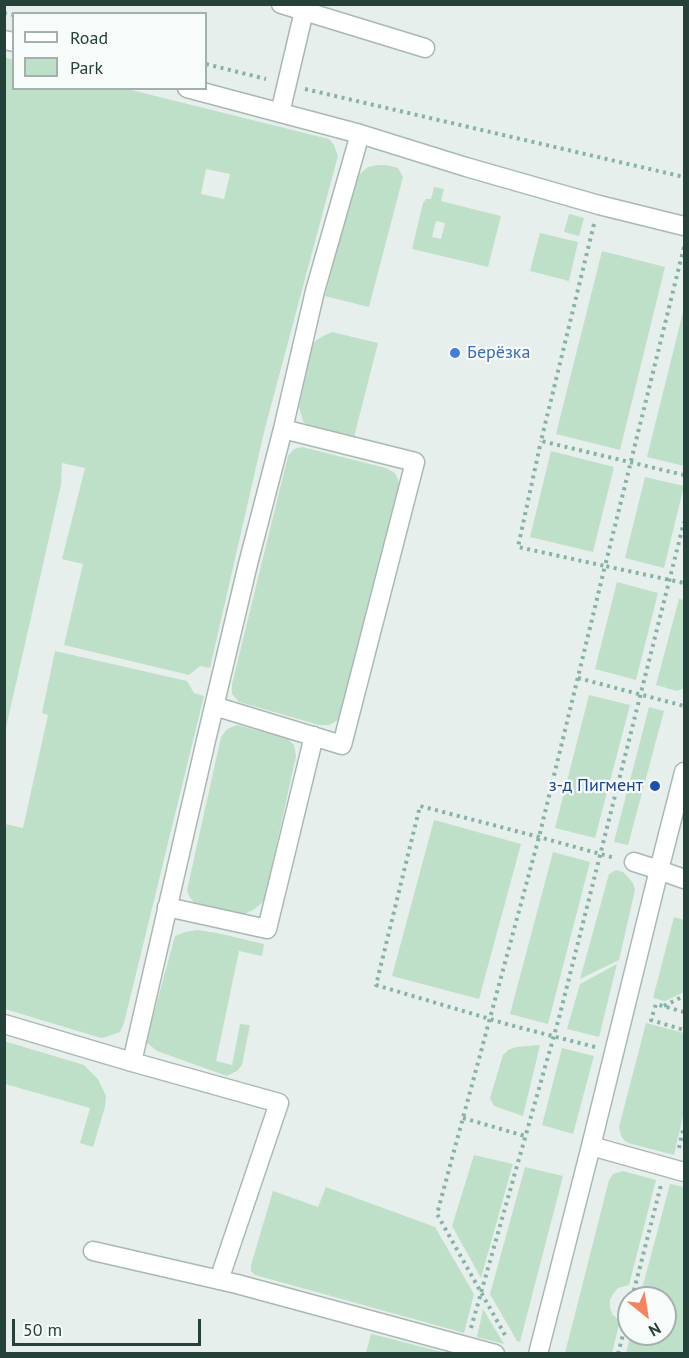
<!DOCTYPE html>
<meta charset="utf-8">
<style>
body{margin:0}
#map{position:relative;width:689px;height:1358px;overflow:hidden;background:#e6efeb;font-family:"PT Sans",sans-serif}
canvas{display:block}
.frame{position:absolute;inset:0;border:6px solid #24423a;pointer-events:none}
.legend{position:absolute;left:12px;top:12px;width:195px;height:78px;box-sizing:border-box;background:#f7fbf9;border:2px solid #a3b1ad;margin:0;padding:8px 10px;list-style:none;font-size:18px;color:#24423a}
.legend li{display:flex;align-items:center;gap:12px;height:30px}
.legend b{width:30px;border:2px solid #a3b1ad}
.north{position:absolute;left:617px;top:1286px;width:60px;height:60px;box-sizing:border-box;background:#f7fbf9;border:2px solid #a3b1ad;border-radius:50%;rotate:150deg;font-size:16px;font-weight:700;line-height:24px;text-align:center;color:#24423a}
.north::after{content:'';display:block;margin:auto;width:21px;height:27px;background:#f4845f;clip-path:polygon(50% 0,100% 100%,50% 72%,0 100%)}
.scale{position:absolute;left:12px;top:1319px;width:189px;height:27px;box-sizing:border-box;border:3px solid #24423a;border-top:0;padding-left:8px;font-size:18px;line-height:21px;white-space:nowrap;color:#24423a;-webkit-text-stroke:4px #f7fbf9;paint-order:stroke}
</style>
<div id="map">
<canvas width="689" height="1358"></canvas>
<div class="frame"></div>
<ul class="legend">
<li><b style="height:8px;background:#fff"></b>Road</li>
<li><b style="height:16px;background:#bfe0c8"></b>Park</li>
</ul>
<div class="north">N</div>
<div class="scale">50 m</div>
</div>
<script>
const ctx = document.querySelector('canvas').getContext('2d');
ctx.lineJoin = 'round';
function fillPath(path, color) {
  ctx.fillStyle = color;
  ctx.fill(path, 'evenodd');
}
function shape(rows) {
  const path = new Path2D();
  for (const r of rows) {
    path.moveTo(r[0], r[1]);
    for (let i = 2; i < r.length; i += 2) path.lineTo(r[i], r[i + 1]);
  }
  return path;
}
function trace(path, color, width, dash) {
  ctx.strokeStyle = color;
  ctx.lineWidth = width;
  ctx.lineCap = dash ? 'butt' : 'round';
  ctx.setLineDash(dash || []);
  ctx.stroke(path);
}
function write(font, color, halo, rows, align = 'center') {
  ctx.font = font + ' "PT Sans",sans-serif';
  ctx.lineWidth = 4.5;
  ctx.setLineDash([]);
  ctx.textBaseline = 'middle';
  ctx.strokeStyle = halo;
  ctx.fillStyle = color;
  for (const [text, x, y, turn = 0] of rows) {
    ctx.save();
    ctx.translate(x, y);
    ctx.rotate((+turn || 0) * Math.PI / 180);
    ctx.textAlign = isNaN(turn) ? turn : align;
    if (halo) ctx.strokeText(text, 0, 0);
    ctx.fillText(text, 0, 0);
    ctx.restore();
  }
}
fillPath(shape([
 [5,57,13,60,14,88,127,89,329,139,334,145,338,156,265,428,210,668,200,666,189,675,64,645,83,564,62,559,85,468,62,463,61,485,5,732],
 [206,169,230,174,224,199,201,194],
 [378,165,386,165,398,168,403,177,369,307,325,296,356,177,368,167],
 [434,187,444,189,441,201,501,216,488,267,412,249,423,203,426,199,431,199],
 [436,221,445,223,441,239,432,237],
 [569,214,584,218,579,236,564,232],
 [540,233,578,242,569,281,530,271],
 [602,251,665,267,620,450,556,434],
 [684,308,684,466,647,457],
 [332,332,378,343,354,437,308,426,303,421,298,403,311,348,315,341,323,336],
 [302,447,386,468,395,473,399,482,399,490,343,714,338,720,329,725,319,725,239,702,232,694,232,684,288,456,294,449],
 [551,451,614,467,593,552,530,537],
 [645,477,684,486,664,568,625,558],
 [617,582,658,593,636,680,595,669],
 [679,599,684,600,684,688,677,691,656,685],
 [55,651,187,681,194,693,204,696,124,1023,120,1032,106,1037,101,1038,5,1009,5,824,23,828,48,715,42,713],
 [589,695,630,705,595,838,555,828],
 [649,707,664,711,628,845,614,842],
 [237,725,287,738,294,745,296,756,265,898,262,903,253,910,246,913,237,914,195,904,189,896,187,890,221,737,227,729],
 [434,820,521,844,479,999,392,976],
 [553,852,590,862,548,1024,510,1014],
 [616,870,623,872,629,878,633,883,635,890,619,960,580,979,609,874],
 [674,917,684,920,684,992,665,1001,653,998],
 [197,930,217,933,264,944,262,956,239,951,216,1061,232,1065,240,1024,250,1025,242,1065,237,1071,227,1076,157,1051,146,1042,175,936,185,932],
 [617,964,599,1037,567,1029,580,984],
 [646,1023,684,1033,684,1112,674,1155,628,1143,622,1138,620,1132,619,1127],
 [4,1041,84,1065,98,1079,106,1096,105,1107,93,1147,80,1143,90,1108,5,1084],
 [540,1045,523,1116,494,1106,490,1098,503,1055,508,1050,516,1047],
 [562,1048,594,1056,573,1134,542,1125],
 [474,1155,513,1164,481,1278,452,1226],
 [525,1167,563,1176,520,1342,517,1341,490,1294],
 [623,1171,656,1180,629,1285,618,1288,613,1294,610,1300,610,1308,613,1315,620,1321,612,1353,565,1353,609,1180,613,1174],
 [670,1184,684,1187,684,1353,626,1353,631,1334,665,1334,665,1298,651,1298,646,1291,642,1289],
 [326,1187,435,1227,474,1294,464,1333,255,1275,251,1271,251,1265,273,1191,318,1207],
 [483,1309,504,1344,477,1337],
 [371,1334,372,1334,446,1353,366,1353]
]), '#bfe0c8');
const minor = shape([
 [281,4,425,48],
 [4,40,14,42],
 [187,88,360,134,466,167,599,205,684,226],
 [280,113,304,11],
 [214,706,342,745,415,462,283,429],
 [684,772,659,870,684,879],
 [167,907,267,929,314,736],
 [4,1024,132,1062,207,736,248,564,283,429,315,291,360,134],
 [132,1062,279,1103,219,1280],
 [591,1146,684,1172],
 [93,1251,237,1284,495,1354],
 [538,1354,591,1146,659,870,634,862]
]);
trace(minor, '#a8b8b2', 21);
trace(shape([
 [4,13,14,15],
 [206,64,266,79],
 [305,89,684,177],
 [594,224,541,441,684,475],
 [684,247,605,566,684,583],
 [578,678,684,706],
 [664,1006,684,996],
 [684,1012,656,1004,651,1020,684,1030],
 [595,1047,510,1025,376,985,420,806,539,837,615,858],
 [463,1118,525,1136],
 [679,1148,684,1126],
 [632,1298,661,1185],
 [471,1328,559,1018,684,522],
 [505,1335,437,1214,539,837,605,566,518,547,541,441],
 [618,1354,629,1311]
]), '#86b3a5', 4, [3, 4.5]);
trace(minor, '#fff', 18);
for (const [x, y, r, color] of [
 [455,353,6,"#3f7fe0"],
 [655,786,6,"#1a4fb4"]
]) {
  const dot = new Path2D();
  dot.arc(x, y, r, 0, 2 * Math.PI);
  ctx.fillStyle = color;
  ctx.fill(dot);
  trace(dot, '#f7fbf9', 2);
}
write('18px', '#366cbe', '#f7fbf9', [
 ["Берёзка",467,353]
], 'left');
write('18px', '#164399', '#f7fbf9', [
 ["з-д Пигмент",643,786]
], 'right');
</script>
